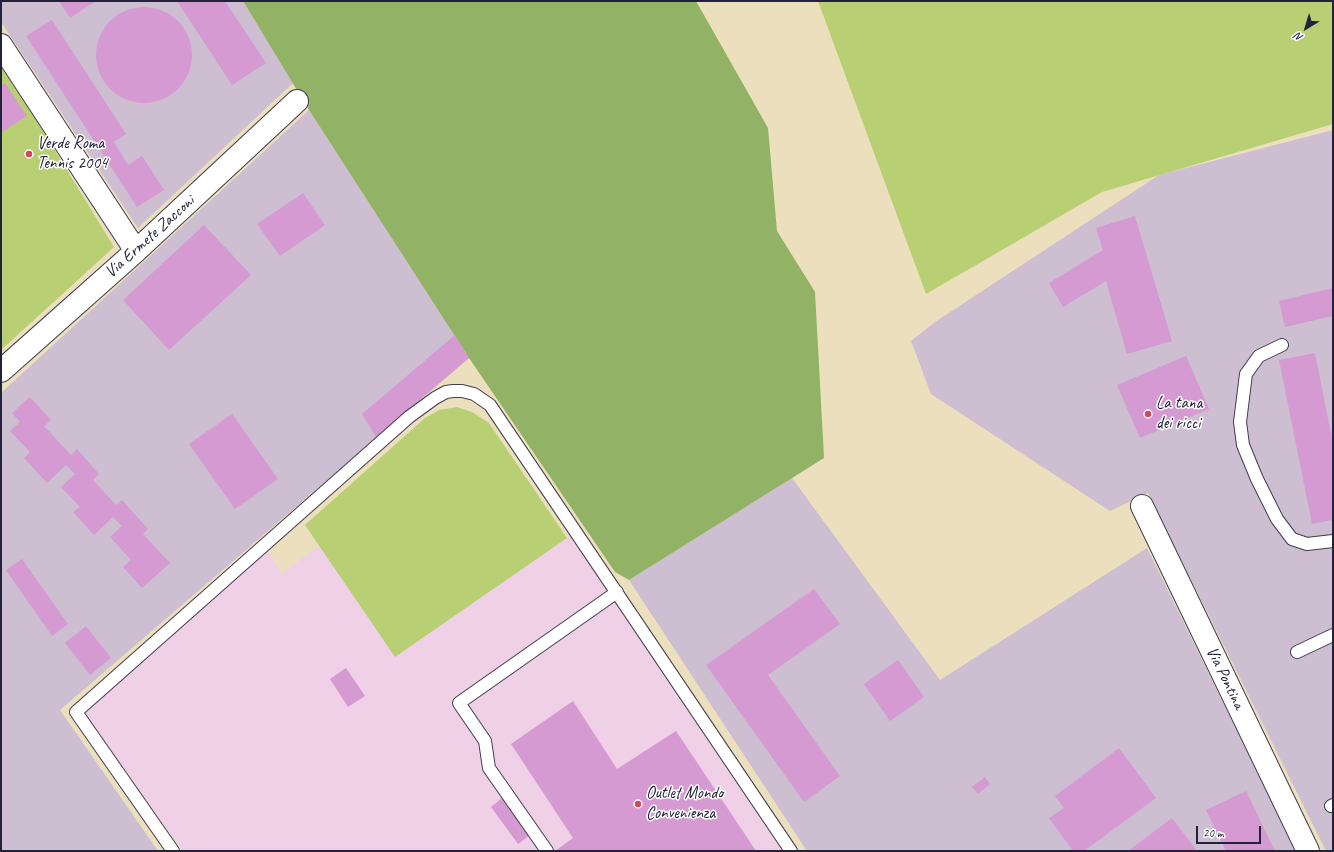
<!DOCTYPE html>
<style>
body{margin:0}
#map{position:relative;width:1334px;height:852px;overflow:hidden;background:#ecdfbd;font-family:Caveat,sans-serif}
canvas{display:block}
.frame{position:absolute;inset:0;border:2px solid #22223b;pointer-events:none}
.north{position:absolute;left:1286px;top:8px;width:40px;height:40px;-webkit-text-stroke:3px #fff;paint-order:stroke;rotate:218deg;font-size:11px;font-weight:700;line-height:16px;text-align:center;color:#22223b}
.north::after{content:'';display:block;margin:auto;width:14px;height:18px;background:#22223b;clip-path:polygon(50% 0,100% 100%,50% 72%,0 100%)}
.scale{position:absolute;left:1196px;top:826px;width:65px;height:18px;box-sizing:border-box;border:2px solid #22223b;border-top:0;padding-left:5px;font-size:12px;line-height:14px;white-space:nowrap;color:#22223b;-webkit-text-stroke:3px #fff;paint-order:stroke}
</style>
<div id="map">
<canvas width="1334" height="852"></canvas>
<div class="frame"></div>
<div class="north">N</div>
<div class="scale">20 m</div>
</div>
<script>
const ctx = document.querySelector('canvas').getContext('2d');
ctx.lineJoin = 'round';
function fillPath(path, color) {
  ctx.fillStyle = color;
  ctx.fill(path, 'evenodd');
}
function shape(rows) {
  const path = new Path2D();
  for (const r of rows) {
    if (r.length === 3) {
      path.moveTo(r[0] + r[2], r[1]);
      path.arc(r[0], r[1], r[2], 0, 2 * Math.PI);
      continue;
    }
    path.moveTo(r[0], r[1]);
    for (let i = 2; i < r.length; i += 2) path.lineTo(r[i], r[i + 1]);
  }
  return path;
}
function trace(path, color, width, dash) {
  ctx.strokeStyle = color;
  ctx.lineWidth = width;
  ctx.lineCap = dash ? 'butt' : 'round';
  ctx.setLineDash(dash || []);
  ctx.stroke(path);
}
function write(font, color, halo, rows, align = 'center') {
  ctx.font = font + ' Caveat,sans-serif';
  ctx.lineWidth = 3;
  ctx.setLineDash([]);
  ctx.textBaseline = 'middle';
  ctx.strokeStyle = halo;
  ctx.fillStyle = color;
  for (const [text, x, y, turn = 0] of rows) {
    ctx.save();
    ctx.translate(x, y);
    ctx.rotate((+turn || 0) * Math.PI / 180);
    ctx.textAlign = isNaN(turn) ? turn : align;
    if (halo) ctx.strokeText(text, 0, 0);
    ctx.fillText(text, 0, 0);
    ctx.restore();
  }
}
fillPath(shape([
 [581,528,786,851,183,851,84,714,266,549,282,573,319,546,395,657]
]), '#efd0e6');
fillPath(shape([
 [1,1,243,1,293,83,138,228,1,22],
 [309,110,469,358,60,710,158,851,1,851,1,393],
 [1333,130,1333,851,1326,851,1148,493,1110,511,931,394,911,341,935,322,1159,175],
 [792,478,940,680,1147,548,1296,851,807,851,629,580]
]), '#cdbed2');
fillPath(shape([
 [818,1,1333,1,1333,124,1102,192,926,294],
 [1,62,114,247,1,350],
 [457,407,472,412,489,423,567,538,395,657,305,525,425,418,439,410]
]), '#b8cf74');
fillPath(shape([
 [243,1,696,1,768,128,777,231,815,292,824,458,629,580,615,572,469,358,309,110]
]), '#92b266');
fillPath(shape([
 [59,1,96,1,70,18],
 [177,1,225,1,266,63,232,85],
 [144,55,48],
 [52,20,126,134,114,142,128,165,142,156,164,190,137,207,26,36],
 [5,83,27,116,1,133,1,86],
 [303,193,325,225,280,256,257,224],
 [1135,216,1172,341,1127,354,1106,281,1063,307,1049,283,1103,250,1096,228],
 [204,225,251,275,169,350,123,300],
 [1333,288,1333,316,1285,327,1279,301],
 [455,335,469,358,376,437,362,414],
 [1315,353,1333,444,1333,520,1312,524,1279,360],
 [1186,356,1209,409,1140,438,1117,385],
 [30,397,51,420,44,426,71,455,77,449,99,474,93,480,116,505,122,500,148,529,143,534,170,563,142,588,123,567,131,560,110,537,122,526,113,517,94,535,73,512,80,507,61,487,75,474,66,465,47,483,24,458,30,452,10,431,20,422,12,413],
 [232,414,278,479,235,509,189,444],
 [22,559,68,624,52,636,6,570],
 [814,589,840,624,768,675,840,776,804,802,706,665],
 [86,626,111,658,90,675,65,643],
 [898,660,924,697,890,721,864,684],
 [346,668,365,696,348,707,330,679],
 [573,701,617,769,676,731,756,851,555,851,573,838,511,744],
 [1119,748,1156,798,1084,851,1073,851,1049,818,1064,808,1055,796],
 [985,777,990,784,978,794,972,787],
 [1246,791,1275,851,1226,851,1206,810],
 [502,798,529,836,518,844,491,807],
 [1172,818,1197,851,1128,851]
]), '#d69ad2');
const service = shape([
 [1282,345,1259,356,1246,374,1240,422,1243,445,1257,479,1277,519,1292,539,1307,544,1333,541],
 [1297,652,1333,635],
 [1331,806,1333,805],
 [173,851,76,712,409,417,435,398,446,392,453,391,462,391,474,394,490,405,791,851],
 [547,851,489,768,485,741,459,703,617,592]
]);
const minor = shape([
 [1,45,136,251],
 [1,371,136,251,297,101],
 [1142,506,1308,851]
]);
trace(service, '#403e4e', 14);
trace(minor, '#403e4e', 24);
trace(service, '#fff', 12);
trace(minor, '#fff', 22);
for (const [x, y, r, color] of [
 [29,154,4,"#d1495b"],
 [1148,414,4,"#d1495b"],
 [638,804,4,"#d1495b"]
]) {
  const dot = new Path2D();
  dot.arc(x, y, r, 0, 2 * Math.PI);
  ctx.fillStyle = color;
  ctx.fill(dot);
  trace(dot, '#fff', 1.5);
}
write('17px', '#22223b', '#fff', [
 ["Verde Roma",37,144],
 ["Tennis 2004",37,164],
 ["La tana",1156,404],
 ["dei ricci",1156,424],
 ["Outlet Mondo",646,794],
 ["Convenienza",646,814]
], 'left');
write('17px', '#22223b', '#fff', [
 ["Via Ermete Zacconi",150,237,-42],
 ["Via Pontina",1225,678,64]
]);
</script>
